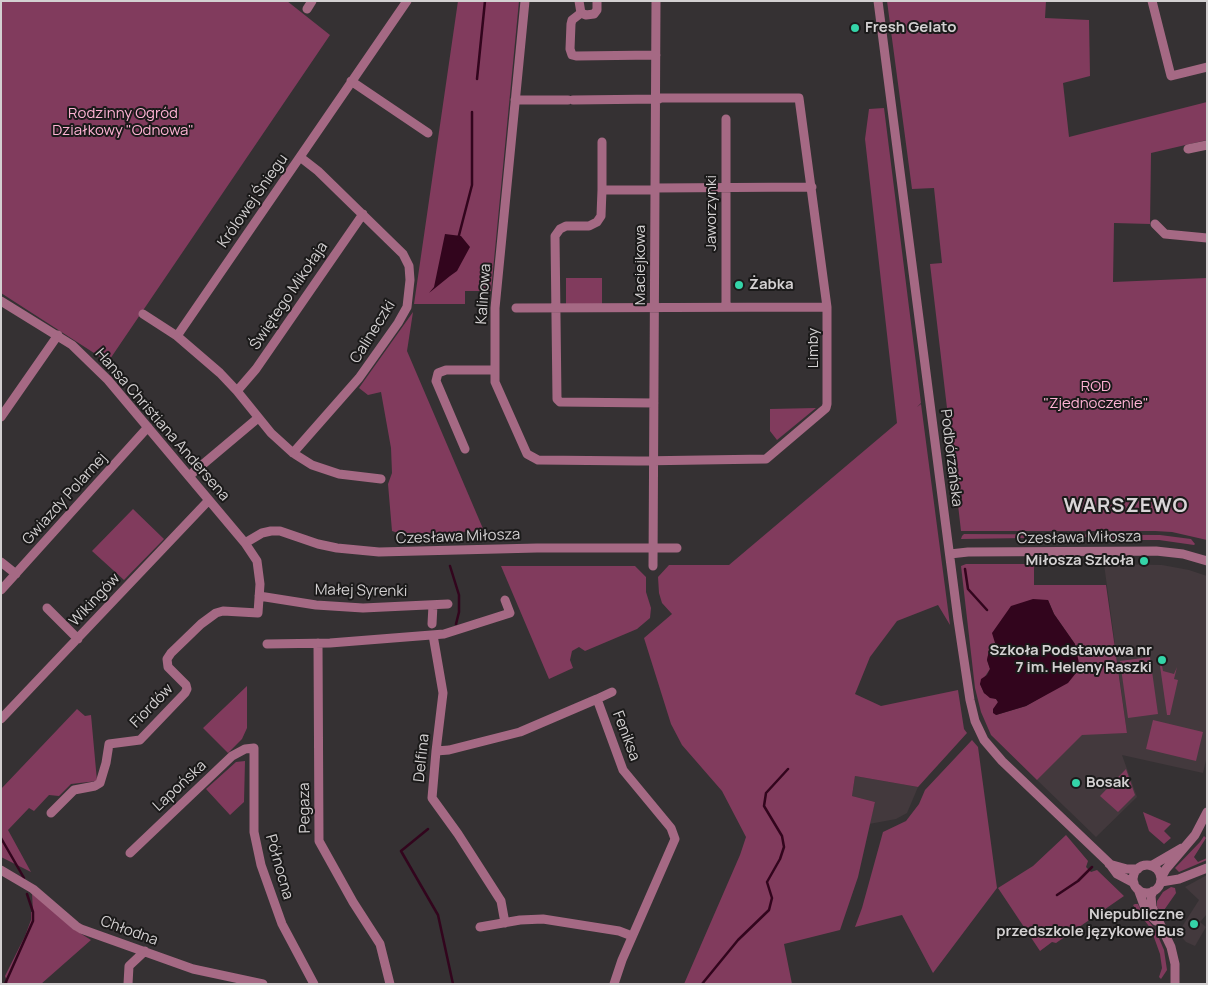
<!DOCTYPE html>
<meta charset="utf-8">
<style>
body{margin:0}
#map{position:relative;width:1208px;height:985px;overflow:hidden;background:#353133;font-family:Manrope,sans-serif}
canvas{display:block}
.frame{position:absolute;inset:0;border:2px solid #d3d0d1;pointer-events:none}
</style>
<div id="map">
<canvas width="1208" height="985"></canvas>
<div class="frame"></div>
</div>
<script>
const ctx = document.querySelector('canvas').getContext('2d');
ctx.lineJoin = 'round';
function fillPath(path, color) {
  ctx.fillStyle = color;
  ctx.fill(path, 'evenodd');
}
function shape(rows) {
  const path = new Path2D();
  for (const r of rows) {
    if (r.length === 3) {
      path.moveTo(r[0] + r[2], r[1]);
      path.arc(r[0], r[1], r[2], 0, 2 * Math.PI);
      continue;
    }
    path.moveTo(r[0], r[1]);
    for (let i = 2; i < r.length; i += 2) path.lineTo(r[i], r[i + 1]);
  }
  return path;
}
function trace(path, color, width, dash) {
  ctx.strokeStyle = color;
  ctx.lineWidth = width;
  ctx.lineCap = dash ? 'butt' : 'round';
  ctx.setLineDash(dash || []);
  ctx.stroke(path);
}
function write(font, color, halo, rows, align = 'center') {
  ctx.font = font + ' Manrope,sans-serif';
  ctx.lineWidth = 4;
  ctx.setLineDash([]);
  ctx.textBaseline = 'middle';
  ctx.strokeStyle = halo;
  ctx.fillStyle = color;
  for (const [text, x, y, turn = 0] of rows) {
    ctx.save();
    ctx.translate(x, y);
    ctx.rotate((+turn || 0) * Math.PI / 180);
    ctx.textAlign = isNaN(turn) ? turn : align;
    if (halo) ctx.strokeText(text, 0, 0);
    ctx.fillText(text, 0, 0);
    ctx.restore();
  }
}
fillPath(shape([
 [1104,564,1162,565,1189,570,1207,576,1207,756,1203,773,1122,755,1137,797,1096,837,1037,780,1082,734,1127,733],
 [855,776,918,787,907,813,896,819,869,824,875,802,852,796],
 [1207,875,1207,914,1200,922,1206,927,1195,946,1186,942,1178,933,1199,900,1185,887]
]), '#43393d');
fillPath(shape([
 [1,1,287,1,330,35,108,362,1,293],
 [458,1,519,1,491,291,465,291,465,304,414,304],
 [887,1,1046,1,1045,18,1089,20,1090,76,1063,83,1069,137,1207,102,1207,140,1151,153,1150,224,1114,223,1113,282,1207,278,1207,540,1172,532,1155,531,961,531,949,426,958,432,949,425,930,264,942,263,934,188,912,189],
 [884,108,921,403,917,407,921,404,950,625,938,605,897,621,870,657,855,694,881,706,958,690,964,729,967,733,918,787,855,776,852,796,875,802,858,877,840,930,784,944,792,984,684,984,740,855,746,837,722,791,682,745,671,724,644,638,672,614,662,603,659,593,658,577,669,565,729,565,897,423,865,139,869,109],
 [566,278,602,278,602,305,566,305],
 [413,312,407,351,484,531,401,534,392,531,388,484,392,473,391,448,381,392,368,395,359,388],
 [816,408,777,440,770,431,770,409],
 [133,509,164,539,124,580,92,551],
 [964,534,1160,535,1191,539,1195,544,1194,545,1159,540,1105,540,1094,537,961,539,962,536],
 [966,564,1035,564,1034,568,1034,585,1106,585,1127,733,1082,735,1037,780,991,735,981,712,975,688,961,566],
 [1048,600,1054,614,1075,644,1045,695,1026,706,996,715,998,702,996,699,984,693,980,684,990,669,987,660,988,656,992,649,1000,653,1003,651,1003,649],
 [501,566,635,566,646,577,646,592,651,608,650,618,637,629,585,651,579,647,572,651,570,660,573,668,549,679],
 [1150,657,1158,714,1128,718,1120,661],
 [1159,659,1161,660,1163,671,1174,674,1177,667,1174,679,1178,680,1170,715,1167,715],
 [247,686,247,728,242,739,228,753,203,728],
 [77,709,85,716,91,715,97,781,71,784,59,796,49,795,34,811,29,808,8,830,31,872,1,857,1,789],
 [1153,720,1203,732,1196,761,1146,749],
 [972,740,978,747,997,888,933,973,902,915,855,927,862,908,883,832,906,821,919,804,925,790],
 [245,761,244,802,230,815,206,789,236,762],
 [1126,769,1135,795,1118,812,1100,796],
 [1143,812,1171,824,1164,831,1171,838,1164,844,1149,831],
 [1066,835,1088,861,1086,867,1091,872,1097,870,1124,896,1056,943,1052,942,1040,951,998,888,1033,866],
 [1204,836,1206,838,1194,857,1198,862,1207,858,1207,860,1179,872,1175,868,1200,842],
 [1171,887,1175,888,1176,893,1162,913,1157,907,1157,901,1163,892],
 [32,893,75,930,91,940,41,984,8,984,5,976,25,936,31,920,31,912,33,912],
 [1135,904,1138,904,1142,913,1155,929,1164,950,1167,970,1161,979,1159,977,1162,968,1160,954,1151,929,1133,905]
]), '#813b5d');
fillPath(shape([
 [445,234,461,236,470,247,457,271,450,276,429,293,434,287],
 [1033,599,1048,600,1054,614,1075,644,1080,668,1068,683,1026,706,996,715,993,713,993,709,998,702,996,699,990,698,984,693,980,684,981,679,987,675,990,669,987,660,989,650,992,649,1000,653,1003,651,1003,649,995,643,992,633,1011,606]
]), '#32051d');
trace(shape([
 [477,79,485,1],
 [458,239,472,185,472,112],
 [450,566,459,595,459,612,456,624],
 [965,569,968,589,987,610],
 [428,829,401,851,438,915,453,984],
 [1,838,24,878],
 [1057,895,1078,881,1092,867],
 [5,984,33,921,33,912,27,894],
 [702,984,738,940,769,910,772,898,767,882,780,859,784,847,782,836,764,806,766,793,788,769]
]), '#32051d', 2.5);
trace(shape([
 [525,1,495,308,495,382,527,454,538,460,638,461,766,459,826,408,827,404,827,307,799,98,660,98,659,99,573,100],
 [579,1,581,13,572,20,571,24,570,49,572,55,576,56,656,55],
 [878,1,958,620,970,700,975,721,984,740,1002,761,1109,863,1117,874,1134,883],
 [1152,1,1171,76,1207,67],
 [307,9,312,1],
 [581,13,586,15,594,14,597,10,597,1],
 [351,81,428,133],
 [515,100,568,100],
 [602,142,602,190,655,190],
 [1188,149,1207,145],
 [655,188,812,187],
 [602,190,601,216,597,222,589,226,566,226,560,229,555,236,557,399,560,402,654,403],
 [1155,224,1165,234,1207,238],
 [1,301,72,345,108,380,245,543,257,561,260,584,258,613,223,611,216,613,201,624,171,653,167,659,168,667,186,685,187,689,185,693,140,740,109,744,106,763,100,783,95,786,74,790,51,813],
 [726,307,726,119],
 [516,308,827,307],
 [143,314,177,336,220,373,237,391,271,433,293,453,312,465,339,474,381,479],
 [177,336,407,1],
 [237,391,256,369,363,214],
 [1,417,58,335],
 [465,449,436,381,438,373,446,370,495,370],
 [293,453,359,378,398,323,407,307,410,280,409,266,403,254,318,171,300,157],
 [189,476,258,418],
 [245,543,262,533,271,531,280,531,318,544,337,548,379,552,537,548,677,548],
 [950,554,968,552,1156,551,1183,554,1207,561],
 [1,562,16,574],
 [653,566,656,1],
 [1,590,148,427],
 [259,596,316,605,363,608,448,604],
 [47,608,78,639],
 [432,624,433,605],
 [433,635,443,693,436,751,432,798,458,834,501,901,505,923],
 [318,643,319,841,353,902,380,944,390,984],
 [267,644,330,643,444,634,510,613,505,600],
 [597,699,612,692],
 [1,719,209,500],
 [436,751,449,750,520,732,597,699,623,770,671,828,675,839,622,960,614,984],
 [130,853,232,756,245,749,254,748,254,832,261,865,282,924,314,984],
 [1109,864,1127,869,1138,869],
 [1147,879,14],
 [1151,866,1182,848],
 [1,870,33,889,76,926,81,929,193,969,263,984],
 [1161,878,1166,869,1195,835,1207,812],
 [1161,882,1179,879,1207,868],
 [1138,889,1146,911,1156,921],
 [1153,891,1151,896,1152,907,1171,947,1175,964,1175,984],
 [480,927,520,920,543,919,619,931,632,936],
 [128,984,129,966,145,951]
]), '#a56984', 9);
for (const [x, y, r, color] of [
 [855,28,5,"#34d4a8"],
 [739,285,5,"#34d4a8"],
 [1144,561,5,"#34d4a8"],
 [1162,660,5,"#34d4a8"],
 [1076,783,5,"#34d4a8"],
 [1194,924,5,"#34d4a8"]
]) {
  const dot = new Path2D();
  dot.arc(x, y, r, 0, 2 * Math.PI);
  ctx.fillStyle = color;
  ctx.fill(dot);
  trace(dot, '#1b1a1a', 2);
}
write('bold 15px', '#d3d0d1', '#1b1a1a', [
 ["Fresh Gelato",865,28],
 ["Żabka",749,285],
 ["Miłosza Szkoła",1134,561,"right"],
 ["Szkoła Podstawowa nr",1152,651,"right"],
 ["7 im. Heleny Raszki",1152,668,"right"],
 ["Bosak",1086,783],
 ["Niepubliczne",1184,915,"right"],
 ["przedszkole językowe Bus",1184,932,"right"]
], 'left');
write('15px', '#feb3d4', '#1b1a1a', [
 ["Rodzinny Ogród",123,114],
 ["Działkowy \"Odnowa\"",123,131],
 ["ROD",1096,387],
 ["\"Zjednoczenie\"",1096,404]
]);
write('15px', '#d3d0d1', '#1b1a1a', [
 ["Królowej Śniegu",253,201,-55],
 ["Jaworzynki",712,213,-90],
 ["Maciejkowa",641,265,-90],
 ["Kalinowa",484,294,-86],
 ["Świętego Mikołaja",289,296,-56],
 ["Calineczki",373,332,-58],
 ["Limby",814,348,-90],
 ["Hansa Christiana Andersena",162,425,49],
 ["Podbórzańska",951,458,83],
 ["Gwiazdy Polarnej",65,499,-48],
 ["Czesława Miłosza",458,537,-2],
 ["Czesława Miłosza",1079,538,-1],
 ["Małej Syrenki",361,591,1],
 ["Wikingów",95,600,-47],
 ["Fiordów",152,706,-46],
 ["Feniksa",626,736,69],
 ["Delfina",422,758,-84],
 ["Lapońska",180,786,-43],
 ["Pegaza",305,808,-91],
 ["Północna",279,867,74],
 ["Chłodna",129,931,20]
]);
ctx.letterSpacing = '1px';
write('bold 20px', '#d9d5d7', '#1b1a1a', [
 ["WARSZEWO",1126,506]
]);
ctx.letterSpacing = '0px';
</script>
